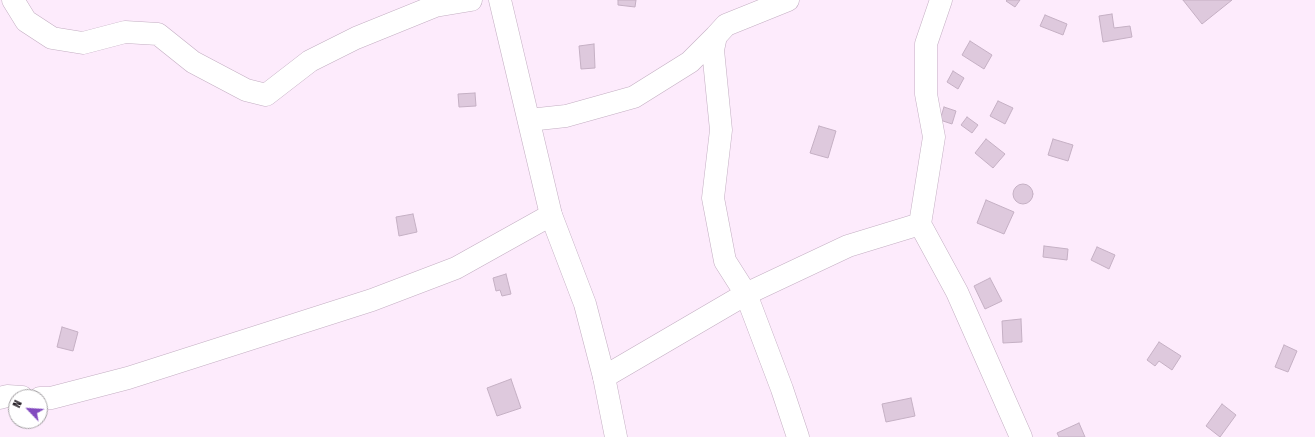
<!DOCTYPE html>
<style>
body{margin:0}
#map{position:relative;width:1315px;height:437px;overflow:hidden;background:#fdebfc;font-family:"Fira Sans Condensed",sans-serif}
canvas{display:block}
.north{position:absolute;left:8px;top:389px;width:40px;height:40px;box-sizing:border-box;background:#fff;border:1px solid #a3a0a3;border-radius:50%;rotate:295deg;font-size:11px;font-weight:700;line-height:16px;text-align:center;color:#191219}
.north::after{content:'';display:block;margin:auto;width:14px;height:18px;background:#8249bf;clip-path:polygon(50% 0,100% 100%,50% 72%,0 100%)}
</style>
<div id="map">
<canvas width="1315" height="437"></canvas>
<div class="north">N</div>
</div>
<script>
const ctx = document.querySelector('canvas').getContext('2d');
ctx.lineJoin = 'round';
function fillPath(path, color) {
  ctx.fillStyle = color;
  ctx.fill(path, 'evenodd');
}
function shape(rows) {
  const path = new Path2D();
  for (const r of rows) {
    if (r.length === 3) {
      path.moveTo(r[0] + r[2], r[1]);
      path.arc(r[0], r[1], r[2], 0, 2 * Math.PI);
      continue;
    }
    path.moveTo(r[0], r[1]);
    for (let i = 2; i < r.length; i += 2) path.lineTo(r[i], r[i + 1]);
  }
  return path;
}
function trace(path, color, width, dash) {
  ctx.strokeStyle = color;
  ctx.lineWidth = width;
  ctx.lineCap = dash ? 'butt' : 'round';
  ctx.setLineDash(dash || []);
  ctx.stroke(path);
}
const building = shape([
 [618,0,636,0,635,7,618,5,618,0],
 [1007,0,1020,0,1015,7,1006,1,1007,0],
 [1183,0,1232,0,1202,24,1183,0],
 [1112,14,1114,28,1130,26,1132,37,1103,42,1099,16,1112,14],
 [1045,15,1067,24,1063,35,1040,26,1045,15],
 [970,41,992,55,984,69,962,55,970,41],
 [594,44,595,68,581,69,579,46,594,44],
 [953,71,964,78,958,89,947,82,953,71],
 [475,93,476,106,459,107,458,94,475,93],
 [998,101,1013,108,1005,124,990,116,998,101],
 [944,107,956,111,952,124,940,120,944,107],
 [967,117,978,125,972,133,961,125,967,117],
 [819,126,836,131,828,158,810,153,819,126],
 [986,139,1005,154,993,168,975,153,986,139],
 [1053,139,1073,145,1068,161,1048,155,1053,139],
 [1023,194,10],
 [986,200,1014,212,1004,234,977,223,986,200],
 [413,214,417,232,399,236,396,217,413,214],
 [1044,246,1068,249,1067,260,1043,257,1044,246],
 [1097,247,1115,255,1109,269,1091,260,1097,247],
 [506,274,511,294,502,296,500,290,496,291,493,278,506,274],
 [990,278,1002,301,985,309,974,286,990,278],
 [1021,319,1022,342,1003,343,1002,321,1021,319],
 [62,327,78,332,73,351,57,347,62,327],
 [1159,342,1181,356,1172,370,1159,361,1155,366,1147,360,1159,342],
 [1284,345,1297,351,1288,372,1275,367,1284,345],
 [511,379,521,408,497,416,487,388,511,379],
 [911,398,915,416,886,422,882,404,911,398],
 [1222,404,1236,415,1220,437,1206,426,1222,404],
 [1079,423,1085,437,1059,437,1057,433,1079,423]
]);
fillPath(building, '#dec9dd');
trace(building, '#c5b0c4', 1);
const minor = shape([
 [13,0,26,21,52,38,83,43,125,32,158,34,193,62,246,90,266,95,310,61,356,38,435,6,471,0],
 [788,0,726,25,716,36,713,50,721,130,713,198,725,261,746,294,782,389,798,437],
 [941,0,926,44,926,94,934,137,920,224,957,292,1021,437],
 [529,120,566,116,634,97,690,62,716,36],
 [604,377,746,294,848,246,920,224],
 [0,398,7,396,22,397],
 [40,398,51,398,128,378,372,300,456,268,551,215]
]);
const tertiary = shape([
 [500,0,551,215,585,304,604,377,616,437]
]);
trace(minor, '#c3aec2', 23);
trace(tertiary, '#c3aec2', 23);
trace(minor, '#fff', 22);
trace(tertiary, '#fff', 22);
</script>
